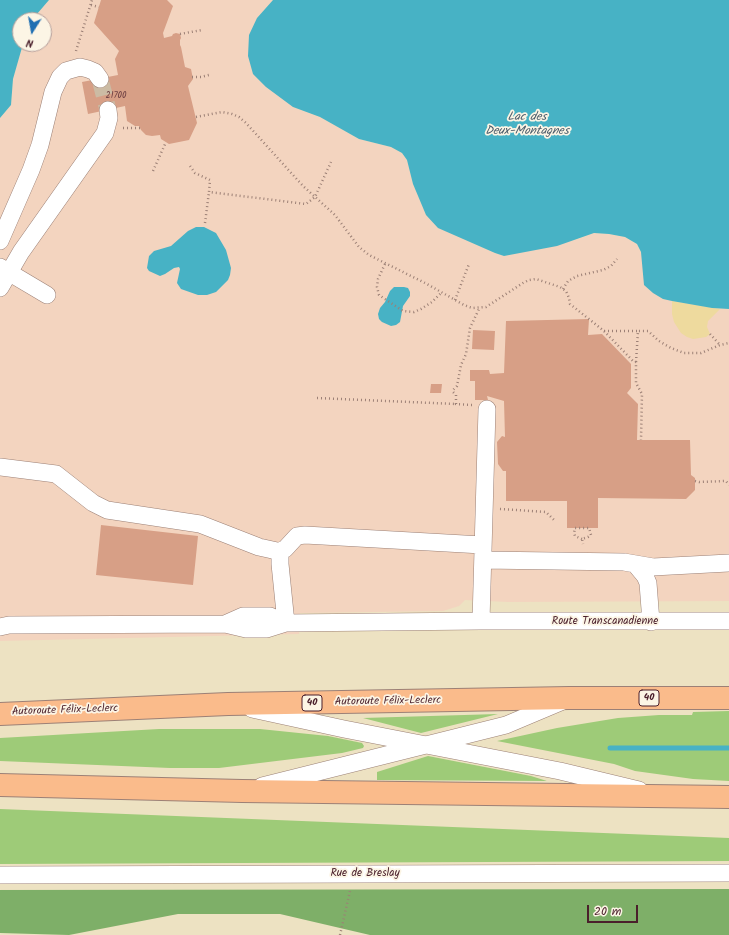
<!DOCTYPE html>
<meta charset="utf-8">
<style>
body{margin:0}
#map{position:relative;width:729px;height:935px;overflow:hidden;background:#ede2c2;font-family:Kalam,sans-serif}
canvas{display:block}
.north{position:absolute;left:12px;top:12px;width:40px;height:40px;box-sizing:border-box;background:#fcf5e5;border:1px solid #b59f9b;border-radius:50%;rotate:191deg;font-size:11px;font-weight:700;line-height:16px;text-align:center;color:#4a1f2b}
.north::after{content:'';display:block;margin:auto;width:14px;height:18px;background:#1f6fb2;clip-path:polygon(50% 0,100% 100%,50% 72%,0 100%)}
.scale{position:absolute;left:587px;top:905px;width:51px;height:18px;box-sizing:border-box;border:2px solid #4a1f2b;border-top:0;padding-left:5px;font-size:12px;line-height:14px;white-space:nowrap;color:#4a1f2b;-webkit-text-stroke:3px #fcf5e5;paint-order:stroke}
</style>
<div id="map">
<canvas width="729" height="935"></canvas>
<div class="north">N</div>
<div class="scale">20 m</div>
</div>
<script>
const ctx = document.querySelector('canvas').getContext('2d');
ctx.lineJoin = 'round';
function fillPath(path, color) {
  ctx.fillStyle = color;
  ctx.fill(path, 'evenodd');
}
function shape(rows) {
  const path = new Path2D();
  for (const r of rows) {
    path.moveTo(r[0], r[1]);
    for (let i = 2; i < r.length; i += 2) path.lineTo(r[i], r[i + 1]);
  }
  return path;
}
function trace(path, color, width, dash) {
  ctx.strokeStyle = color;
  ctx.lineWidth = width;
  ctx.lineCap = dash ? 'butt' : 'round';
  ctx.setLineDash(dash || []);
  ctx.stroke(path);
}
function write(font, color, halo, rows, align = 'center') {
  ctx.font = font + ' Kalam,sans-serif';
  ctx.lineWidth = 3.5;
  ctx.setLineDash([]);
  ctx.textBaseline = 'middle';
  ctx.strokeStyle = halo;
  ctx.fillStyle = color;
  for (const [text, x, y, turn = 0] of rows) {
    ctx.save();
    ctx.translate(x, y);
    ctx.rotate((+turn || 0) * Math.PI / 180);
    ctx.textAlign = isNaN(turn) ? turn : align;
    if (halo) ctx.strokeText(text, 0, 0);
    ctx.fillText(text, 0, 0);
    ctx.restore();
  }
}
fillPath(shape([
 [49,0,273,0,257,18,293,107,320,117,359,139,391,147,402,153,407,160,413,184,426,215,452,234,495,253,504,256,578,239,594,233,609,234,625,237,637,244,663,299,712,308,729,309,729,601,509,602,465,600,459,606,443,611,300,613,299,634,0,641,0,118,11,105,13,79,23,44,44,44,44,20,34,20,37,14]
]), '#f3d4bf');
fillPath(shape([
 [729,711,729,781,693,779,635,771,614,764,497,741,557,728,618,718,659,715,692,715,693,712],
 [498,714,421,733,363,718],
 [159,729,260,729,328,736,362,743,364,746,363,748,342,753,219,768,170,768,0,761,0,738],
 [428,756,531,776,547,781,377,780,377,772],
 [0,809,729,838,729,861,0,864]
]), '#9ecb78');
fillPath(shape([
 [729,889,729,935,370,935,280,914,178,914,69,935,0,933,0,890]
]), '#7eaf68');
fillPath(shape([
 [672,301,720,309,708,321,707,327,710,334,706,337,693,339,687,337,681,333,674,322,672,314]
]), '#eeda9e');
fillPath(shape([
 [0,0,49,0,37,14,34,20,20,20,20,44,23,44,13,79,11,105,0,118],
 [273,0,729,0,729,309,712,308,672,301,663,299,653,293,644,285,641,252,637,244,625,237,609,234,594,233,557,246,504,256,495,253,438,228,426,215,413,184,407,160,402,153,391,147,359,139,320,117,293,107,266,87,253,74,248,56,249,35,257,18],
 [196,227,204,227,216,233,226,250,231,268,230,275,228,280,216,292,207,295,198,295,181,289,177,283,180,269,179,267,174,268,165,274,160,276,149,271,147,268,149,256,154,251,171,246,188,231],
 [394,287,404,287,408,288,410,292,410,296,403,306,400,322,396,325,391,326,382,322,379,319,378,314,380,308,385,302,390,291]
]), '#47b2c5');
trace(shape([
 [610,748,729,748]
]), '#47b2c5', 5);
fillPath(shape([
 [101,0,167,0,173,6,163,33,164,38,172,36,173,34,176,33,180,34,181,38,180,40,180,45,181,47,185,67,191,69,193,79,188,86,197,123,189,140,169,144,161,139,160,135,152,136,146,135,141,130,139,126,135,126,127,121,125,106,88,114,82,82,118,75,115,59,119,51,94,23],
 [589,319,588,335,602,334,631,364,631,388,627,393,638,404,637,440,690,440,691,475,695,478,695,490,686,499,598,498,598,528,567,528,567,501,506,501,506,471,503,471,498,464,497,442,502,436,505,437,504,401,487,396,488,400,475,400,475,381,470,381,470,370,489,370,490,374,504,373,506,321],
 [473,330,495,331,494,350,472,349],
 [431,384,442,384,441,393,430,393],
 [101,525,198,536,193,585,96,575]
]), '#d79f86');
trace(shape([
 [100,79,108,110]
]), '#ccbba4', 17, [17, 8]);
const minor = shape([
 [0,241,31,170,40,145,53,92,60,77,66,71,80,67,88,69,95,72,100,79],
 [0,267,47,295],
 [0,288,21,252,105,133,109,118,108,110],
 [0,467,56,474,93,503,107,510,200,524,259,547,277,551,280,551,285,549,297,536,305,535,482,545],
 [280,551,280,564,286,623],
 [483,560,624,562,653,567,729,563],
 [635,564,645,576,648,583,651,622],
 [481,621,487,409],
 [225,624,243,616,270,616,286,623],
 [0,627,9,625,225,624,246,629,267,629,286,623,481,621,729,621],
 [252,709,344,729,560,771,639,790],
 [262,786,506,725,563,701],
 [0,875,729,873]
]);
const highway = shape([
 [0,714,228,704,569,698,729,698],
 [0,785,242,791,729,797]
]);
trace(minor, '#9c8076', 18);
trace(highway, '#9c8076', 24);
trace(shape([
 [91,5,99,7],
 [180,34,202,30],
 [76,51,92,0],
 [192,77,201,77,209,75],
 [196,117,222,112,232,114,239,117,246,123,303,186,335,215,359,247,369,255,427,284,464,305,472,308,486,307,523,283,529,280,536,279,560,287,566,291,569,298,570,304,604,331,633,361,636,362,636,383,642,394,641,440],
 [123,128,140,128],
 [190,166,195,173,210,180,209,192,306,204,315,197,331,162],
 [153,171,166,142],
 [205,223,209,192],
 [385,264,378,279,377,287,379,295,403,311,414,312,421,309,432,302,442,292],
 [563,289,568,281,577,276,603,270,611,266,617,259],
 [455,300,469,264],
 [604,331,638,331],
 [710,334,720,345],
 [636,362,638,331,648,331,659,341,671,348,684,353,701,353,720,345,729,343],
 [317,398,456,404],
 [472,405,456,404,456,395,453,392,453,390,457,386,461,365,466,354,470,328,479,309],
 [695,481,699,482,726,481,729,485],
 [500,509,546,512,554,520],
 [582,539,575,536,574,533,575,528,589,528,591,535,588,537,582,539,583,544],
 [340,935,350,891]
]), '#9c8076', 2.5, [1, 3]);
trace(minor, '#fff', 17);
trace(highway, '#fabb8b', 22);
write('9px', '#6d3f42', null, [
 ["21700",116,96]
]);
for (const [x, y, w] of [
 [649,698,20],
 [312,703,20]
]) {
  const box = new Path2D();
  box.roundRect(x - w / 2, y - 8, w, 16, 3);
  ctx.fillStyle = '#fcf5e5';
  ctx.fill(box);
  trace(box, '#4a1f2b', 1);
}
write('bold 10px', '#4a1f2b', null, [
 ["40",649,698],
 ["40",312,703]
]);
write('11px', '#4a1f2b', '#fcf5e5', [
 ["Route Transcanadienne",605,622],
 ["Autoroute Félix-Leclerc",388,702,-1],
 ["Autoroute Félix-Leclerc",65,711,-2],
 ["Rue de Breslay",365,874]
]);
write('italic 12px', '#495a69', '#fcf5e5', [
 ["Lac des",527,118],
 ["Deux-Montagnes",527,132]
]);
</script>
